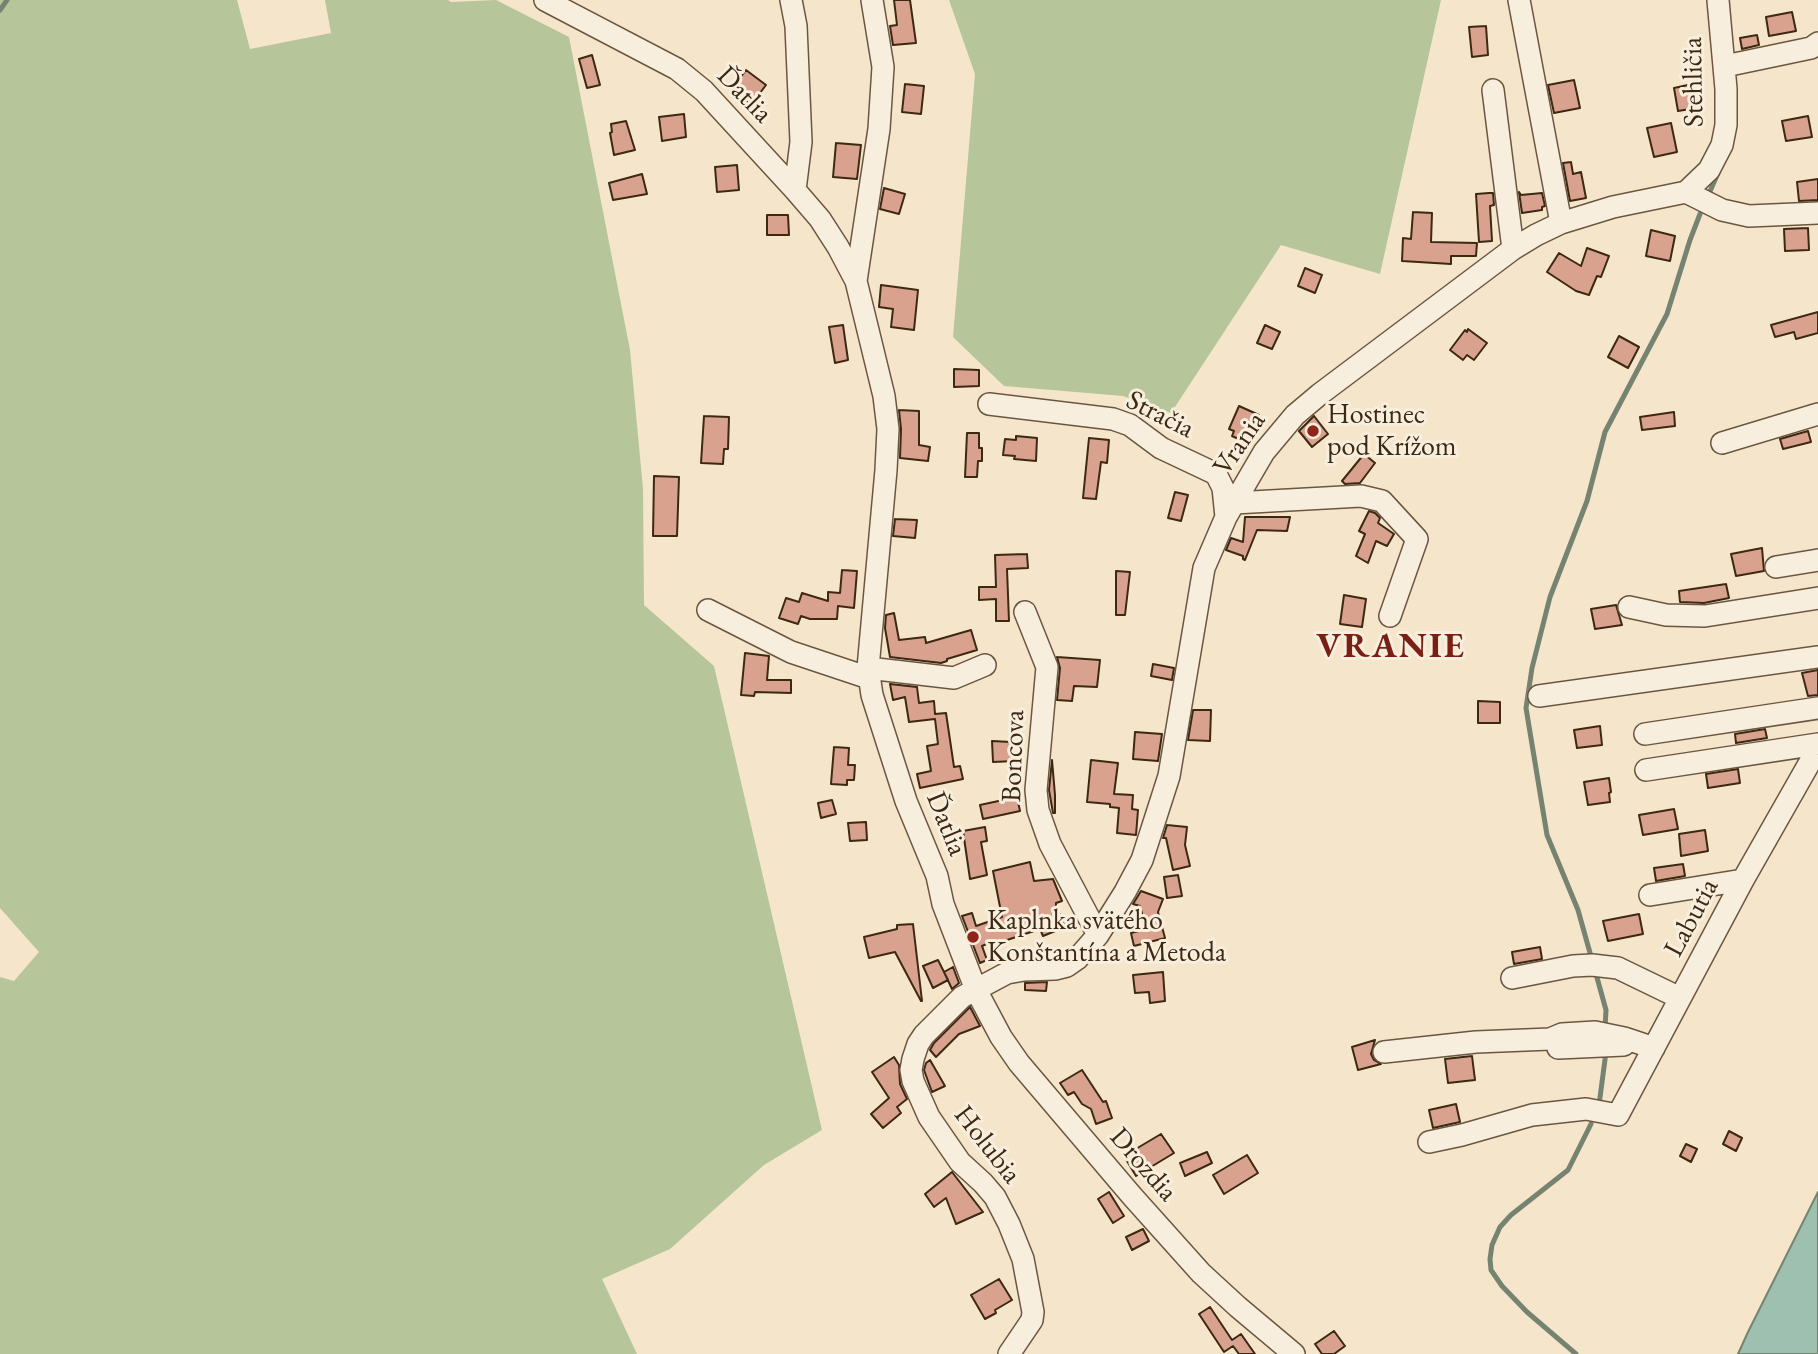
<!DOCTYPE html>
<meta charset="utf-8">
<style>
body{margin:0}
canvas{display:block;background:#f5e5ca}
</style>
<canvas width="1818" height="1354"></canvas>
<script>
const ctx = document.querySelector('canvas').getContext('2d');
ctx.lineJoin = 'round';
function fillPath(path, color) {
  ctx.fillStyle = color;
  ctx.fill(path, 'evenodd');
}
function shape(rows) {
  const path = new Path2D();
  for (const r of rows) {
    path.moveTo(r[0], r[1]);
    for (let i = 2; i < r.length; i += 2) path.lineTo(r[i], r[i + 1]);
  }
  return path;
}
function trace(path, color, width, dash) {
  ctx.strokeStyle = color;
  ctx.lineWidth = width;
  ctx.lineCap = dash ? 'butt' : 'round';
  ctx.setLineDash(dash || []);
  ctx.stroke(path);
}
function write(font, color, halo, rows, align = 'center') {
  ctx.font = font + ' "EB Garamond",serif';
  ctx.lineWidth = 6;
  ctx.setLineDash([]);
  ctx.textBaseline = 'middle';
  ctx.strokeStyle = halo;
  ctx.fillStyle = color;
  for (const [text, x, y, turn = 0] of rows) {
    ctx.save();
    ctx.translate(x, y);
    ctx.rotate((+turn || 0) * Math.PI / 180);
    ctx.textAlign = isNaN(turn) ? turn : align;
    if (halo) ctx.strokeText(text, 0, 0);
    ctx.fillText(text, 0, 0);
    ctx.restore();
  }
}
fillPath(shape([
 [0,0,237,0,250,49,331,33,325,0,448,0,451,2,496,0,569,37,630,350,643,489,644,605,714,666,822,1130,764,1165,670,1249,602,1279,637,1354,0,1354,0,977,14,981,39,952,0,908],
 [949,0,1441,0,1380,274,1281,245,1171,413,1123,396,1004,386,953,337,975,74]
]), '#b7c69a');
const water = shape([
 [1818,1192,1818,1354,1738,1354,1748,1332,1818,1192]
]);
fillPath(water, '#9dc0b0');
trace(water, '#778371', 2);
trace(shape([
 [0,10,7,0],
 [1708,196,1718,173],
 [1592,960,1578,910,1547,835,1526,708,1532,668,1550,597,1587,501,1605,432,1667,314,1690,240,1700,214],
 [1596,974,1606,1010,1605,1029],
 [1599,1105,1606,1052],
 [1576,1354,1527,1312,1502,1286,1491,1270,1490,1259,1492,1245,1500,1227,1511,1215,1568,1170,1591,1124]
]), '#778371', 5);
const building = shape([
 [894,0,910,0,916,43,893,45,890,26,897,25,894,0],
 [1792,12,1796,31,1769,36,1766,17,1792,12],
 [1486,26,1488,55,1472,57,1469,27,1486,26],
 [1757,35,1759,45,1742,49,1740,38,1757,35],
 [592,55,600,85,587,88,579,59,592,55],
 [746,70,766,85,751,105,731,90,746,70],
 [1574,80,1580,108,1554,113,1548,85,1574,80],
 [1697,83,1702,107,1678,111,1674,88,1697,83],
 [905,84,924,86,921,114,902,112,905,84],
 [684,114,686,137,662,141,659,117,684,114],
 [1808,116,1812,137,1786,141,1782,121,1808,116],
 [626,121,635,150,614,155,610,133,612,132,611,124,626,121],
 [1671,123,1677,152,1654,157,1647,128,1671,123],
 [836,143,861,145,857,179,833,177,836,143],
 [1571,162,1573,174,1581,172,1586,198,1570,201,1563,163,1571,162],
 [737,165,739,190,717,192,715,167,737,165],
 [642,174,647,194,613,200,609,183,642,174],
 [1818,179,1818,200,1799,201,1797,182,1818,179],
 [884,188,905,194,899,214,880,209,884,188],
 [1519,192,1521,195,1542,193,1545,206,1542,207,1542,210,1522,213,1519,192],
 [1489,193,1493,193,1494,205,1490,206,1492,241,1479,242,1476,194,1489,193],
 [1413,212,1432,213,1431,242,1477,243,1476,256,1451,256,1451,264,1402,261,1403,238,1411,239,1413,212],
 [767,215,788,215,789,235,767,235,767,215],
 [1808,228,1809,250,1785,251,1784,229,1808,228],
 [1651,230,1675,236,1670,261,1646,256,1651,230],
 [1587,248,1609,256,1601,277,1597,276,1589,295,1576,291,1547,272,1559,253,1581,266,1587,248],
 [1305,268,1322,275,1315,293,1298,286,1305,268],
 [881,285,918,290,914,330,891,327,893,309,879,307,881,285],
 [1818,312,1818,333,1796,339,1794,332,1775,337,1771,325,1818,312],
 [843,325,848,360,835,363,829,327,843,325],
 [1265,325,1280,332,1272,349,1257,343,1265,325],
 [1468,329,1487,343,1474,360,1467,355,1463,360,1450,350,1465,330,1467,332,1468,329],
 [1619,336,1639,347,1628,368,1608,357,1619,336],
 [954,369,979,370,979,386,954,387,954,369],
 [1239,406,1259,415,1247,443,1232,436,1234,431,1229,429,1239,406],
 [899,410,919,411,919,445,930,447,928,461,900,458,901,429,899,410],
 [1674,412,1675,426,1642,430,1640,417,1674,412],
 [704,416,729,417,728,449,724,449,723,464,701,463,704,416],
 [1314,416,1328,434,1312,447,1299,431,1314,416],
 [1808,431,1811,442,1783,449,1780,439,1808,431],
 [967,433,979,433,979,448,982,448,982,461,978,461,977,477,965,477,967,433],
 [1016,436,1037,438,1036,461,1014,459,1015,456,1003,455,1005,439,1016,440,1016,436],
 [1089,438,1109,440,1107,463,1101,462,1096,499,1083,498,1089,438],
 [1364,454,1375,463,1360,483,1345,484,1342,481,1364,454],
 [654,476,679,477,677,536,653,536,654,476],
 [1175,492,1188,495,1181,521,1168,518,1175,492],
 [1369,511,1375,513,1380,518,1378,523,1394,534,1387,546,1376,541,1368,563,1356,556,1365,534,1359,531,1369,511],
 [1245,517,1290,517,1287,531,1257,530,1245,560,1243,559,1243,556,1226,550,1231,538,1243,542,1245,517],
 [895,519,917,520,915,538,893,536,895,519],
 [1762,548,1764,571,1736,576,1731,554,1762,548],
 [1027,554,1028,568,1007,569,1009,621,996,621,996,599,979,600,979,587,996,587,995,555,1027,554],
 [842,570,857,571,854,608,838,606,837,619,810,619,801,616,798,624,779,618,786,598,799,602,802,593,828,601,828,592,840,593,842,570],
 [1116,571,1130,572,1125,615,1116,615,1116,571],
 [1726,584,1729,598,1704,603,1680,602,1679,591,1726,584],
 [1344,595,1366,599,1362,627,1340,624,1344,595],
 [1616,605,1622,625,1595,629,1591,609,1616,605],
 [894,613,899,640,925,637,926,643,971,630,977,650,947,659,947,661,941,663,890,657,885,628,886,615,894,613],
 [745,653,769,656,767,680,791,680,791,693,755,692,754,696,741,695,745,653],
 [1057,657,1100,660,1097,687,1074,686,1072,701,1057,700,1060,668,1057,657],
 [1153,664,1174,668,1172,680,1151,676,1153,664],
 [1818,670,1818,695,1808,696,1802,673,1818,670],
 [890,684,917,687,919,703,934,701,935,714,946,713,954,767,960,766,963,779,920,788,917,774,931,771,927,746,938,744,935,719,909,722,905,697,893,700,890,684],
 [1478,701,1500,702,1500,723,1478,723,1478,701],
 [1193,710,1211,710,1210,741,1188,740,1193,710],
 [1600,726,1602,745,1577,748,1574,730,1600,726],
 [1765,729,1767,738,1736,743,1735,734,1765,729],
 [1135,732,1162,734,1158,761,1133,759,1135,732],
 [992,741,1011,742,1015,761,993,762,992,741],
 [834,747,849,748,848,765,855,765,854,780,847,780,847,785,831,784,834,747],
 [1052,760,1055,795,1055,813,1053,813,1049,790,1052,760],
 [1091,760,1118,763,1114,794,1133,795,1132,809,1138,810,1136,835,1117,833,1119,808,1110,807,1110,804,1087,802,1091,760],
 [1738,769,1740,783,1708,788,1706,774,1738,769],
 [1609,778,1611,792,1609,793,1610,802,1588,805,1584,782,1609,778],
 [1017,797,1020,811,983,819,980,805,1017,797],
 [832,800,836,814,821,818,818,803,832,800],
 [1674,809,1678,829,1643,835,1639,815,1674,809],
 [866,822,867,840,850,841,848,823,866,822],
 [1167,825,1187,827,1185,845,1190,866,1173,870,1166,838,1163,838,1167,825],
 [985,827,987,841,981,842,987,875,970,879,963,831,985,827],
 [1705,830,1708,851,1681,856,1679,834,1705,830],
 [1030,862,1034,881,1053,879,1062,901,1056,903,1056,906,1065,927,1043,936,1040,929,992,945,991,942,982,946,987,960,980,963,962,916,972,913,976,926,1002,917,993,871,1030,862],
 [1683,864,1685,876,1656,881,1654,868,1683,864],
 [1178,875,1182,896,1167,898,1164,877,1178,875],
 [1141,891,1163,899,1158,912,1165,938,1134,946,1131,933,1146,929,1140,906,1133,904,1141,891],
 [1639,914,1643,934,1608,941,1603,921,1639,914],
 [913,924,922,1001,921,1001,895,952,869,958,864,937,897,929,897,925,913,924],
 [1540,947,1542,959,1514,964,1512,952,1540,947],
 [938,960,948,980,933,988,923,966,938,960],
 [953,967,959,983,952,989,944,972,953,967],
 [1163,972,1165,1001,1150,1003,1149,992,1135,993,1133,975,1163,972],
 [1047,982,1046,991,1025,990,1025,983,1047,982],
 [970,1007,980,1026,959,1034,936,1057,930,1050,934,1043,970,1007],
 [1375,1040,1371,1054,1374,1060,1381,1064,1358,1070,1352,1047,1375,1040],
 [1472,1056,1475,1080,1448,1083,1445,1059,1472,1056],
 [894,1057,899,1065,900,1084,907,1099,897,1107,901,1113,883,1128,871,1114,889,1098,872,1072,894,1057],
 [930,1060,945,1086,932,1092,924,1070,926,1063,930,1060],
 [1082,1070,1103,1102,1106,1101,1112,1118,1096,1124,1091,1109,1082,1104,1074,1092,1068,1095,1060,1083,1082,1070],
 [1456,1104,1460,1122,1433,1128,1429,1110,1456,1104],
 [1729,1131,1742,1138,1736,1151,1723,1144,1729,1131],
 [1161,1134,1174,1153,1136,1176,1124,1156,1161,1134],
 [1686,1144,1697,1149,1691,1162,1680,1156,1686,1144],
 [1207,1152,1212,1163,1185,1176,1180,1163,1207,1152],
 [1247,1155,1258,1173,1224,1194,1213,1175,1247,1155],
 [952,1172,983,1212,956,1224,946,1198,934,1207,925,1194,952,1172],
 [1109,1192,1124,1216,1113,1223,1098,1199,1109,1192],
 [1143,1229,1149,1241,1132,1250,1126,1237,1143,1229],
 [999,1279,1012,1300,995,1310,996,1313,985,1319,971,1295,999,1279],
 [1210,1307,1232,1340,1241,1334,1255,1354,1239,1354,1233,1346,1224,1352,1199,1314,1210,1307],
 [1334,1331,1345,1346,1334,1354,1322,1354,1315,1344,1334,1331]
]);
fillPath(building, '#d9a28f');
trace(building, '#3d2812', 2);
const minor = shape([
 [545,0,677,69,704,91,795,190,820,219,838,247,856,281,884,396,888,429,886,470,868,668,872,695,906,801,937,876,943,904,976,990,1001,1037,1019,1063,1132,1196,1201,1273,1238,1307,1294,1354],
 [791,0,796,26,801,142,795,190],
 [1519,0,1561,223],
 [1725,66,1811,48,1818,43],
 [1493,90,1513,249],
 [1686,192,1709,170,1722,145,1726,125,1726,89,1718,0],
 [856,281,879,129,883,67,872,0],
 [989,404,1113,419,1130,425,1161,448,1216,474,1223,488,1226,517],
 [1722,443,1818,414],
 [1234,503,1361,496,1382,501,1417,539,1390,616],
 [1776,567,1818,560],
 [1629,607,1666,615,1705,616,1818,598],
 [708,610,791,652,869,678],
 [1025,612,1047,667,1036,790,1038,810,1050,844,1098,935],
 [868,668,954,678,985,665],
 [1539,696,1818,657],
 [1645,734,1818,708],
 [1646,770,1818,744],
 [1650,895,1743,880],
 [1512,978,1573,966,1592,965,1618,968,1680,998],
 [1558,1048,1624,1045],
 [1384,1052,1476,1042,1550,1039,1562,1034,1595,1032,1624,1038,1654,1048],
 [1429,1142,1462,1135,1532,1115,1586,1109,1618,1115,1743,880,1818,748],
 [1009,1354,1032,1320,1033,1312,1023,1259,1009,1224,995,1197,983,1183,960,1162,929,1117,913,1081,911,1070,913,1059,918,1044,924,1035,962,997,1007,973,1024,970,1055,969,1067,966,1077,959,1098,935,1125,892,1142,860,1169,776,1204,568,1226,517,1264,452,1295,415,1320,394,1513,249,1536,235,1561,223,1613,207,1686,192,1722,210,1749,216,1818,213]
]);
trace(minor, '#6b5740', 24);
trace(minor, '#f8eedd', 21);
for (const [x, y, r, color] of [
 [1313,431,7,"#8f2418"],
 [973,937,7,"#8f2418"]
]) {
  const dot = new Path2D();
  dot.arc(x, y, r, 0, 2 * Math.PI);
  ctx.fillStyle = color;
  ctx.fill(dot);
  trace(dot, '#f8eedd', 2.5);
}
write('28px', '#3d2812', '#f8eedd', [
 ["Stehličia",1694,82,-91],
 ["Ďatlia",744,95,46],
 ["Stračia",1160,415,27],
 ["Vrania",1240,444,-56],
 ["Boncova",1014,756,-88],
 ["Ďatlia",946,824,68],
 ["Labutia",1692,918,-62],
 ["Holubia",987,1145,52],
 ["Drozdia",1143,1165,49]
]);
write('28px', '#3d2812', '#f8eedd', [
 ["Hostinec",1327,415],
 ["pod Krížom",1327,447],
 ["Kaplnka svätého",987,921],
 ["Konštantína a Metoda",987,953]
], 'left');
ctx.letterSpacing = '2px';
write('bold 35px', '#7a1f14', '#f8eedd', [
 ["VRANIE",1391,647]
]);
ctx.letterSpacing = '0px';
</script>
